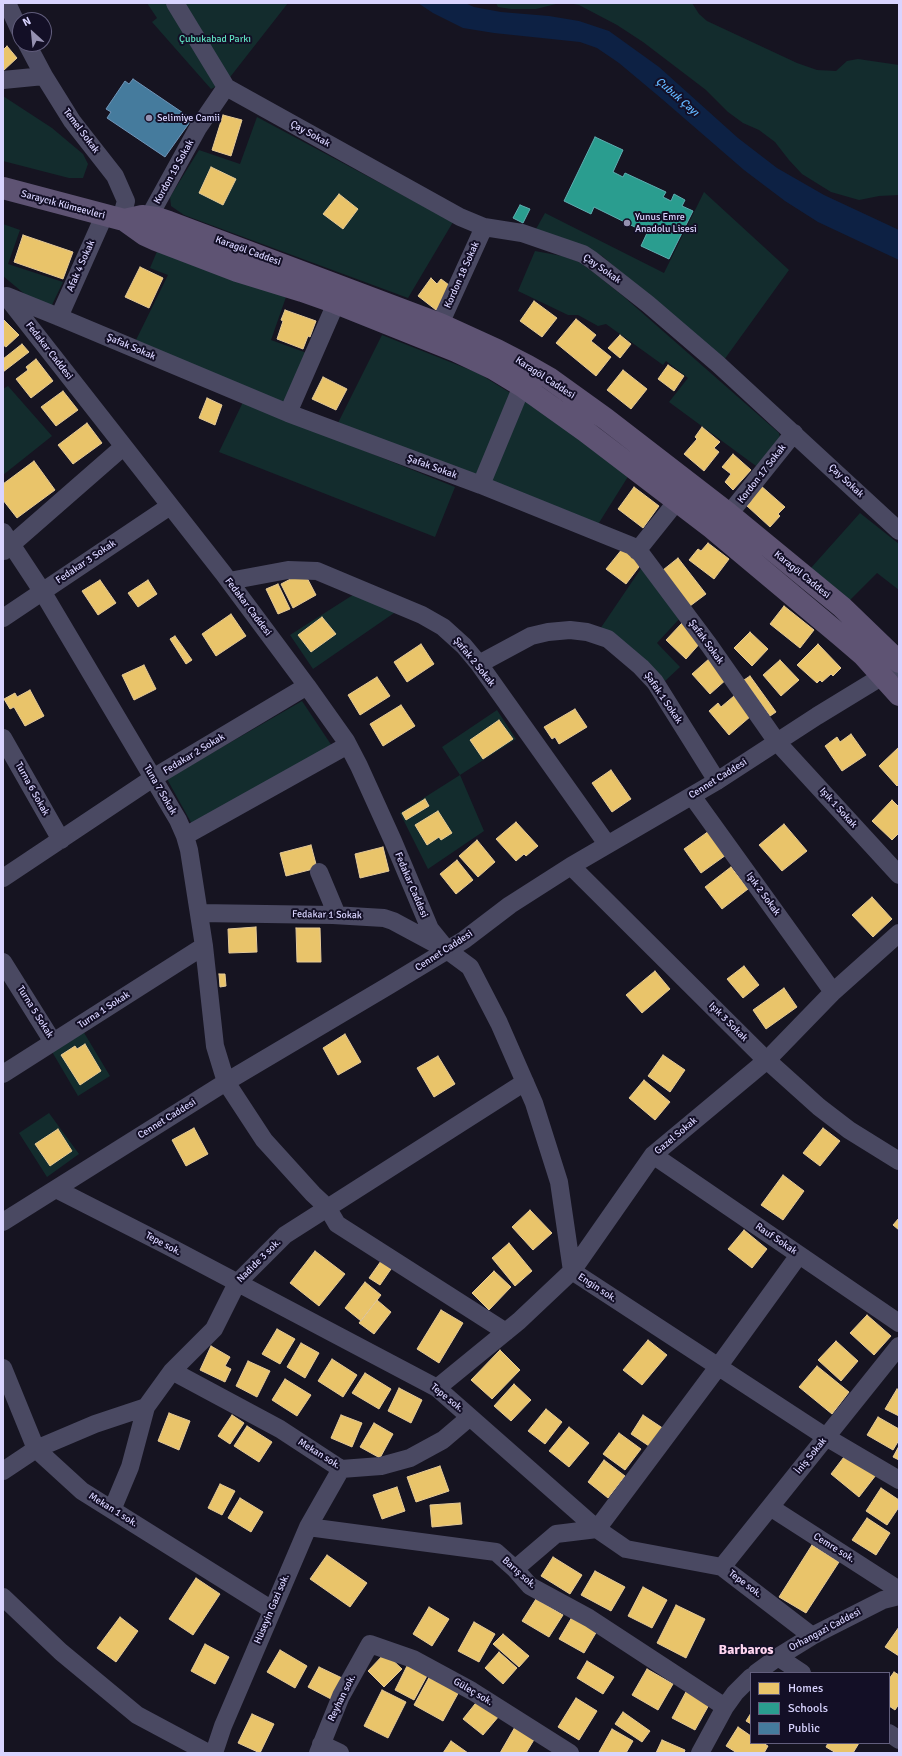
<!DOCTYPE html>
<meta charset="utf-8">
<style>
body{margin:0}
#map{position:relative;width:902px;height:1756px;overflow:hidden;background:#161421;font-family:Signika,sans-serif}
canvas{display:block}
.frame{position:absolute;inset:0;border:4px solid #d9d4ff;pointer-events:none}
.legend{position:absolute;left:750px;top:1672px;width:140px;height:72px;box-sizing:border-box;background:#130f26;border:1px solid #625e7d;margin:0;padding:5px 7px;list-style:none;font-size:12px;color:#d9d4ff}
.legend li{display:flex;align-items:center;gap:8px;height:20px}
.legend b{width:20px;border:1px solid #625e7d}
.north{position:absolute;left:12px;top:12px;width:40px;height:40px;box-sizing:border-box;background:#130f26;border:1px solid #625e7d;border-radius:50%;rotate:333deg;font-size:11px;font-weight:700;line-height:16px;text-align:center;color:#d9d4ff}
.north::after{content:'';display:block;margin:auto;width:14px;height:18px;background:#9591b1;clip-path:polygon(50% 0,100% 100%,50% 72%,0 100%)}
</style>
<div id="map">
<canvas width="902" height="1756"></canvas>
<div class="frame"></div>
<ul class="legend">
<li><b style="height:11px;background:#e9c46a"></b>Homes</li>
<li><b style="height:11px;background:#2a9d8f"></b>Schools</li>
<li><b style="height:11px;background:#457b9d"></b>Public</li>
</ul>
<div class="north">N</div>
</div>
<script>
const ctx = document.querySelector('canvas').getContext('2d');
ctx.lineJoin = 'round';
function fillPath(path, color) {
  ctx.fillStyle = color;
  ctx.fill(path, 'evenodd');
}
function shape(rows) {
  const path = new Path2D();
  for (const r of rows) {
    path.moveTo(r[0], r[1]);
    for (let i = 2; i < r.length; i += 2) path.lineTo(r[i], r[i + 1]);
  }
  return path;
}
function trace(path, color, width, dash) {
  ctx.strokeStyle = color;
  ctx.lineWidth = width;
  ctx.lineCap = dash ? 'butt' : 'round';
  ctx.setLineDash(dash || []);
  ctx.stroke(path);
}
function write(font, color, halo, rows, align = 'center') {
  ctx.font = font + ' Signika,sans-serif';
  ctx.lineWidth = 4;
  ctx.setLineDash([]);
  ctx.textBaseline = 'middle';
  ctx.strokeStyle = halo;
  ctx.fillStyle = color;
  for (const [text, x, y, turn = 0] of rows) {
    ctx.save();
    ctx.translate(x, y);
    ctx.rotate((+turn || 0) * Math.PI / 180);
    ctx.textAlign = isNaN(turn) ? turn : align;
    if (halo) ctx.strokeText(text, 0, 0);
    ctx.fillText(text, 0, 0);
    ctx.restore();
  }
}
fillPath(shape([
 [147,3,288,3,227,81,211,89,152,22,157,18],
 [496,3,560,3,536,9,511,9,498,7],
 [568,3,692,3,699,14,707,21,797,63,817,70,836,71,847,61,858,59,899,65,899,195,879,196,859,200,831,192,802,174,789,160,775,142,759,130,743,123,728,112,706,90,643,42,617,25,579,5],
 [3,96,52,128,83,154,88,164,83,178,69,178,3,161],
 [257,117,453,222,408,298,184,215,171,206,170,197,199,150,240,164],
 [704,192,789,270,724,360,602,256,586,247,536,229,545,213,664,273],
 [3,224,20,230,8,264,63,282,51,307,27,296,3,276],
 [158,249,286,297,271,340,307,353,284,406,136,340,168,275,150,268],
 [535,251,562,256,579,262,593,272,623,296,779,433,780,438,756,466,669,402,688,378,666,361,663,365,606,324,598,326,578,315,568,315,518,291],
 [382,335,478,373,512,394,478,479,336,427],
 [8,386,52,436,3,475,3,389],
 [524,396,629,475,597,526,489,481],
 [243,402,455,487,435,537,219,452],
 [860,513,899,544,899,590,877,573,849,601,810,569],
 [642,567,681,617,657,643,680,667,665,681,636,652,600,629],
 [356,593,397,611,313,669,290,635],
 [302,701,332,746,193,826,167,779],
 [497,710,516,739,460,775,484,831,428,869,400,813,460,775,442,747],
 [83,1031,110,1076,78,1096,51,1050],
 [49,1113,79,1154,47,1177,19,1133]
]), '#132c2d');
fillPath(shape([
 [418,3,465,3,474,7,501,12,549,16,579,21,609,31,659,67,738,138,777,168,824,195,899,230,899,260,818,222,785,201,744,170,662,99,619,63,597,48,580,42,494,33,463,28,433,13]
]), '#0d2144');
const homes = shape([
 [7,46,17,58,3,71,3,50,7,46],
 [223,115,242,120,231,156,212,150,223,115],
 [211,167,236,179,223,205,199,193,211,167],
 [339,194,358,209,343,229,323,214,339,194],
 [23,235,73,252,63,279,14,262,23,235],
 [140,267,163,278,149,308,125,297,140,267],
 [431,278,437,284,441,279,453,288,436,310,418,296,431,278],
 [534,301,557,318,542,337,520,321,534,301],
 [285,310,316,321,310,337,308,336,303,349,277,339,283,321,281,320,285,310],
 [3,319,19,335,6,347,3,345,3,319],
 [576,319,596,335,591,341,611,357,596,376,556,343,576,319],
 [620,335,631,344,620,358,608,348,620,335],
 [22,344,29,352,3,372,3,359,22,344],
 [36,359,53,381,31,398,16,379,28,370,26,367,36,359],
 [668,365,684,376,674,391,658,379,668,365],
 [623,370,647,389,631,409,607,390,623,370],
 [323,377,347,389,336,410,312,399,323,377],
 [63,391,78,410,56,426,41,407,63,391],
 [207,398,222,405,215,425,199,418,207,398],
 [87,423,102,443,73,464,58,445,87,423],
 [702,427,720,442,714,448,719,452,704,471,684,454,697,439,695,437,702,427],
 [733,454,751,470,733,490,725,482,731,474,722,467,733,454],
 [34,461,55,490,17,518,3,500,3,484,34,461],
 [760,485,785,507,778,514,780,516,770,527,747,506,753,499,750,496,760,485],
 [634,487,659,506,643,528,618,509,634,487],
 [708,543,729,559,714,579,689,560,698,549,701,551,708,543],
 [623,548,642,563,626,584,606,569,623,548],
 [678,558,706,594,690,606,663,570,678,558],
 [304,572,316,595,293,608,281,584,304,572],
 [100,580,116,603,98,615,82,591,100,580],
 [148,580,157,594,138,607,128,593,148,580],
 [278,584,290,609,278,614,266,589,278,584],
 [784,606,814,630,800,648,770,624,784,606],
 [231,614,246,636,216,656,202,634,231,614],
 [322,617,336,634,311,652,298,635,322,617],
 [682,623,702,641,686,659,666,640,682,623],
 [750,632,768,649,752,666,734,648,750,632],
 [175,636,192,660,186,664,170,639,175,636],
 [421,644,434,664,407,682,394,662,421,644],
 [818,644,841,668,833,676,831,674,822,682,820,680,817,683,797,665,818,644],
 [710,658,728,678,710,694,692,674,710,658],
 [780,660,799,680,781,696,763,675,780,660],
 [144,665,156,689,134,700,122,675,144,665],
 [750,676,776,712,770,716,744,680,750,676],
 [377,677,390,696,360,715,348,695,377,677],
 [30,690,44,716,25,726,14,707,10,709,4,699,15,693,17,697,30,690],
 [734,696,751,716,729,735,709,711,718,703,721,707,734,696],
 [401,705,415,726,383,746,370,724,401,705],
 [575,709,587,727,559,744,555,737,552,739,544,727,575,709],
 [499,720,513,739,483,759,470,740,499,720],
 [851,734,866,755,842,771,825,746,837,737,840,742,851,734],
 [899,747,899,784,897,786,879,766,899,747],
 [611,770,631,799,612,812,592,783,611,770],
 [425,799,429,806,406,820,402,813,425,799],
 [892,800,899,807,899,833,892,840,872,821,892,800],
 [438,811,452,833,441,840,439,837,427,845,415,825,438,811],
 [516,822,538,846,526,856,524,854,516,861,496,839,516,822],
 [784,824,807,851,782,871,759,845,784,824],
 [709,831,726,855,701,873,684,849,709,831],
 [477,840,495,862,478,877,459,856,477,840],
 [311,845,317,868,286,876,280,853,311,845],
 [383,847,389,871,360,878,355,854,383,847],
 [457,860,473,880,456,894,440,874,457,860],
 [731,867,748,889,722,909,705,887,731,867],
 [872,897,892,919,873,937,852,915,872,897],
 [256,927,257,952,229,953,228,929,256,927],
 [296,928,320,928,321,962,297,962,296,928],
 [744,966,759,985,743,998,727,979,744,966],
 [655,971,670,989,642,1013,626,995,655,971],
 [219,974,225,974,226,986,220,987,219,974],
 [784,988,797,1007,766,1029,753,1010,784,988],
 [345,1034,361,1062,338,1075,323,1048,345,1034],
 [85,1044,101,1071,80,1085,61,1055,75,1046,77,1049,85,1044],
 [663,1055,685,1070,670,1092,648,1076,663,1055],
 [438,1056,455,1084,434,1097,417,1068,438,1056],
 [644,1080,670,1102,655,1120,629,1098,644,1080],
 [194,1128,208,1154,186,1166,172,1140,194,1128],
 [823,1128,840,1141,820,1166,803,1153,823,1128],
 [58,1129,72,1151,50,1166,35,1144,58,1129],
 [783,1175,804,1191,783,1220,761,1205,783,1175],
 [530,1210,552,1233,533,1250,512,1227,530,1210],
 [899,1218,899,1230,893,1225,899,1218],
 [744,1230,767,1249,752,1268,728,1249,744,1230],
 [509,1243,532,1271,515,1286,492,1258,509,1243],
 [315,1251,345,1274,319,1306,290,1283,315,1251],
 [381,1261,391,1269,380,1285,369,1278,381,1261],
 [494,1271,511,1287,489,1310,472,1293,494,1271],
 [365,1282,381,1295,361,1321,345,1308,365,1282],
 [377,1300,391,1312,374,1334,359,1323,377,1300],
 [441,1310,463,1323,439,1363,417,1349,441,1310],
 [867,1315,891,1336,874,1355,850,1333,867,1315],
 [277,1329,295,1339,280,1364,262,1354,277,1329],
 [648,1340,667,1355,642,1385,623,1370,648,1340],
 [836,1341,858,1361,841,1381,818,1360,836,1341],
 [301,1343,319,1353,305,1378,287,1367,301,1343],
 [211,1346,230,1357,225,1366,231,1369,225,1382,200,1370,211,1346],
 [500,1350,520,1370,492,1399,471,1380,500,1350],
 [332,1359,357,1375,343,1397,318,1381,332,1359],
 [248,1361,270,1371,257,1397,236,1386,248,1361],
 [817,1366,849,1392,832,1414,799,1387,817,1366],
 [365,1373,391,1389,379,1409,352,1393,365,1373],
 [285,1379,311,1395,297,1416,272,1400,285,1379],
 [514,1384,531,1400,511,1421,494,1406,514,1384],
 [399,1388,422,1400,411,1423,388,1411,399,1388],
 [897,1389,899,1390,899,1416,885,1409,897,1389],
 [546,1409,562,1422,545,1444,528,1431,546,1409],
 [169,1413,190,1421,179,1450,158,1441,169,1413],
 [232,1415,244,1423,230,1444,218,1436,232,1415],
 [341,1415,362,1423,352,1447,331,1438,341,1415],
 [643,1415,664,1429,652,1448,631,1434,643,1415],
 [878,1417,899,1429,899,1440,893,1450,867,1435,878,1417],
 [374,1423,393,1434,380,1458,360,1447,374,1423],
 [247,1426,272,1442,259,1462,234,1446,247,1426],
 [569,1427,589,1443,569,1467,549,1451,569,1427],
 [619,1433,641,1449,625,1470,603,1454,619,1433],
 [899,1446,899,1460,893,1457,899,1446],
 [847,1453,876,1475,859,1497,831,1474,847,1453],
 [604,1460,625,1476,608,1498,588,1482,604,1460],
 [440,1466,449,1491,416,1502,407,1477,440,1466],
 [220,1484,235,1491,222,1515,208,1508,220,1484],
 [397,1487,405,1511,382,1519,373,1495,397,1487],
 [881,1488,899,1500,899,1507,887,1525,866,1511,881,1488],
 [240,1498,263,1512,251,1532,228,1518,240,1498],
 [460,1503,462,1524,432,1527,430,1505,460,1503],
 [867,1518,890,1533,876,1555,852,1540,867,1518],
 [812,1545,839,1562,806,1613,779,1597,812,1545],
 [327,1555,367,1583,350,1607,310,1579,327,1555],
 [553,1557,582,1575,570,1594,541,1576,553,1557],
 [595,1571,625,1587,611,1611,581,1595,595,1571],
 [196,1578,220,1594,193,1635,169,1619,196,1578],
 [643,1587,667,1600,652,1628,628,1616,643,1587],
 [536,1599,563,1615,549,1637,522,1621,536,1599],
 [676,1605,705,1619,686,1658,657,1643,676,1605],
 [429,1607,449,1619,432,1646,413,1634,429,1607],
 [120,1617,138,1631,116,1662,97,1648,120,1617],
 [572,1617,597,1631,584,1653,559,1639,572,1617],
 [474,1622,495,1634,479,1662,458,1651,474,1622],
 [899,1627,899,1656,885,1647,899,1627],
 [503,1634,529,1656,519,1667,493,1644,503,1634],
 [205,1644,229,1657,215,1684,191,1671,205,1644],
 [280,1650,307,1666,295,1688,267,1672,280,1650],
 [499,1652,517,1668,503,1684,485,1668,499,1652],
 [385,1653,402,1669,384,1687,368,1671,385,1653],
 [587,1661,614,1677,603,1694,577,1678,587,1661],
 [408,1664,428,1674,414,1700,395,1690,408,1664],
 [319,1667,342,1678,331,1699,308,1687,319,1667],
 [647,1669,673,1684,658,1710,632,1695,647,1669],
 [432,1672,461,1688,443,1721,414,1705,432,1672],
 [894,1672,899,1675,899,1704,895,1710,889,1706,889,1679,894,1672],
 [382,1690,406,1702,388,1738,364,1726,382,1690],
 [687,1690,710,1703,695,1730,672,1718,687,1690],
 [576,1698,597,1711,579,1740,558,1727,576,1698],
 [479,1699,499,1716,483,1735,463,1719,479,1699],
 [623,1712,650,1731,642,1742,615,1724,623,1712],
 [751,1713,751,1724,746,1721,751,1713],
 [252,1714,274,1724,260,1753,238,1743,252,1714],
 [515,1727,535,1738,526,1753,500,1753,515,1727],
 [738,1727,751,1736,751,1743,763,1743,768,1746,764,1753,737,1753,726,1746,738,1727],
 [612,1729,633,1741,626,1753,599,1752,612,1729],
 [662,1740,685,1750,684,1753,656,1753,662,1740],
 [451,1741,468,1753,443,1753,451,1741],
 [828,1743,859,1743,853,1753,836,1753,826,1747,828,1743]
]);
fillPath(homes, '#e9c46a');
trace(homes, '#e4c997', 1);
const schools = shape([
 [595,137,623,150,613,172,623,177,625,173,666,192,663,197,671,201,674,194,685,200,682,206,693,211,669,259,641,246,647,233,594,207,591,214,564,201,595,137],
 [520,205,530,209,523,223,513,218,520,205]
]);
fillPath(schools, '#2a9d8f');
trace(schools, '#5eaeb1', 1);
const public = shape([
 [133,79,192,119,165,157,107,118,111,112,106,109,125,81,129,84,133,79]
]);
fillPath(public, '#457b9d');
trace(public, '#7196ba', 1);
trace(shape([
 [7,3,20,31],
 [175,3,226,87,460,217,484,227,522,233,583,254,592,260,648,304,718,364,899,531],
 [27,44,44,76,72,121,115,176,126,201,121,219],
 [3,80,44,76],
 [149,217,198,128,226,87],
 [6,296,223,573,307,686,346,741,359,766,393,841,430,929,443,945],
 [3,298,7,296,59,317,288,413,481,485,632,546,641,554,709,645,777,742,899,875],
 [59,317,104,216],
 [440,324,484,227],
 [288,413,336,303],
 [481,485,522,386],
 [729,514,794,433],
 [3,532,42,591,178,820,185,836,189,850,204,946,215,1046,226,1082,264,1140,313,1194,327,1207,337,1224,506,1332],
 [4,551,123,447],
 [637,551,677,501],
 [229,581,288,570,317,571,422,615,443,627,464,646,479,664,607,844],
 [3,618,170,506],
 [479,664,531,636,548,632,570,630,587,632,608,639,641,667,655,682,717,781],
 [3,738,61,840],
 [692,796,833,992],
 [185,836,348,745],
 [571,866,760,1054,819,1107,849,1130,899,1161],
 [319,872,337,915],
 [3,878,153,778,307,686],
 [199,913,333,915,384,918,393,921,447,950,470,967,499,1023,534,1103,559,1182,572,1271,826,1437,899,1480],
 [3,962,53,1042],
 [3,1074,204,946],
 [653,1155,899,1323],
 [56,1189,168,1246,437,1388,597,1529,626,1549,722,1567,812,1636],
 [3,1222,226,1082,388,986,464,940,510,905,571,866,717,781,817,716,894,669],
 [3,1368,36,1449,82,1491,272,1610],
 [172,1371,280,1429,341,1469,381,1466,410,1458,443,1440,470,1417],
 [437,1388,519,1321,572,1271,653,1155,767,1060,833,992,899,933],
 [3,1471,36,1449,95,1424,146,1407,172,1371,214,1329,237,1283,285,1235,525,1082],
 [770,1507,899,1590],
 [112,1510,130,1467,146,1407],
 [308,1527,496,1552,515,1569,530,1586,589,1618,725,1707],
 [722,1567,899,1346],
 [515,1569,556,1534,597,1529,718,1367,799,1255],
 [3,1597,61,1652,137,1715,208,1753],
 [778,1657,802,1673],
 [756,1673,778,1657,812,1636,883,1600,899,1596],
 [889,1733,899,1740],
 [321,1744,340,1753],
 [214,1753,223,1726,308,1527,341,1469],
 [318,1753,341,1696,370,1644,413,1659,472,1691,570,1753],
 [700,1753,725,1707,735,1693,751,1677]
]), '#4a4962', 18);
trace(shape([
 [3,188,124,220,145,235,156,240,237,271,302,291,336,303,456,351,494,369,522,386,585,431,712,528,841,636,863,655,899,695],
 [124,220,142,216,157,218,169,222,440,324,497,350,528,366,549,378,606,419,729,514,842,607,899,662]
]), '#5e5373', 22);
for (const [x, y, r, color] of [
 [149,118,4,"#9591b1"],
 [627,223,4,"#9591b1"]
]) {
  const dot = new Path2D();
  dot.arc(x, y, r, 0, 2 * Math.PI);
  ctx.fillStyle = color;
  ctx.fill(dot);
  trace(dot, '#130f26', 1.5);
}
write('10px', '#5fe0c0', '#130f26', [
 ["Çubukabad Parkı",215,39]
]);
write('10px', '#d9d4ff', '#130f26', [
 ["Selimiye Camii",157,118],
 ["Yunus Emre",635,217],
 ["Anadolu Lisesi",635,229]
], 'left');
write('10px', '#d9d4ff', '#130f26', [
 ["Temel Sokak",81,131,53],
 ["Çay Sokak",310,134,29],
 ["Kordon 19 Sokak",174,172,-61],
 ["Saraycık Kümeevleri",63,205,15],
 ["Karagöl Caddesi",248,251,20],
 ["Afak 4 Sokak",81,266,-66],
 ["Çay Sokak",602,269,35],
 ["Kordon 18 Sokak",462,275,-66],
 ["Şafak Sokak",131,347,23],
 ["Fedakar Caddesi",49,351,52],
 ["Karagöl Caddesi",545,378,33],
 ["Şafak Sokak",432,467,20],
 ["Kordon 17 Sokak",762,474,-52],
 ["Çay Sokak",846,481,43],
 ["Fedakar 3 Sokak",86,562,-34],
 ["Karagöl Caddesi",802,575,39],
 ["Fedakar Caddesi",248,607,53],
 ["Şafak Sokak",706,642,54],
 ["Şafak 2 Sokak",474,662,51],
 ["Şafak 1 Sokak",663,698,56],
 ["Fedakar 2 Sokak",194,754,-31],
 ["Cennet Caddesi",718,779,-32],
 ["Turna 6 Sokak",32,789,61],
 ["Tuna 7 Sokak",160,790,60],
 ["Işık 1 Sokak",838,808,48],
 ["Fedakar Caddesi",411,885,67],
 ["Işık 2 Sokak",763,894,54],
 ["Fedakar 1 Sokak",327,915,1],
 ["Cennet Caddesi",444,951,-33],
 ["Turna 1 Sokak",104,1010,-33],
 ["Turna 5 Sokak",35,1012,58],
 ["Işık 3 Sokak",728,1022,45],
 ["Cennet Caddesi",167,1119,-32],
 ["Gazel Sokak",676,1136,-40],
 ["Rauf Sokak",776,1239,34],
 ["Tepe sok.",163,1244,28],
 ["Nadide 3 sok.",259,1261,-45],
 ["Engin sok.",597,1288,33],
 ["Tepe sok.",447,1398,39],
 ["Mekan sok.",319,1454,32],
 ["İniş Sokak",811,1456,-51],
 ["Mekan 1 sok.",113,1510,32],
 ["Cemre sok.",834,1548,32],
 ["Barış sok.",519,1573,42],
 ["Tepe sok.",745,1584,37],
 ["Hüseyin Gazi sok.",272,1609,-67],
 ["Orhangazi Caddesi",825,1630,-28],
 ["Güleç sok.",473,1692,31],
 ["Reyhan sok.",342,1698,-64]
]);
write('italic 11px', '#62b6ff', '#130f26', [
 ["Çubuk Çayı",677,97,41]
]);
write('bold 14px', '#ffd6f0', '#130f26', [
 ["Barbaros",746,1650]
]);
</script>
